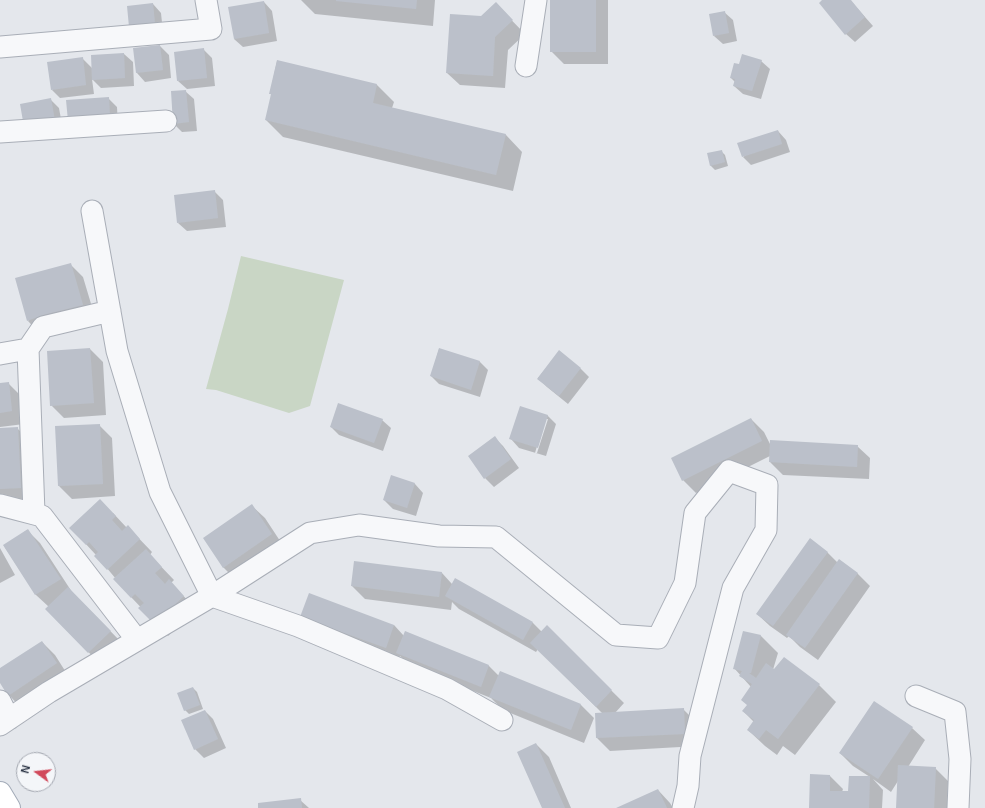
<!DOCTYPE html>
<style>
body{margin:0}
#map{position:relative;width:985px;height:808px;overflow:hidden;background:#e4e7ec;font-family:Arial,sans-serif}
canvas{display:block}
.north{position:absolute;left:16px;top:752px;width:40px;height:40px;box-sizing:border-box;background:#f4f6f9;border:1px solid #a4a8b1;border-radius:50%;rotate:285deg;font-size:11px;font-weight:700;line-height:16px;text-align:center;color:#2b3445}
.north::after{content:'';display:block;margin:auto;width:14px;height:18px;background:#d1495b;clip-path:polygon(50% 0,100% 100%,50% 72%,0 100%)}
</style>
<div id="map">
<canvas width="985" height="808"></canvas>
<div class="north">N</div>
</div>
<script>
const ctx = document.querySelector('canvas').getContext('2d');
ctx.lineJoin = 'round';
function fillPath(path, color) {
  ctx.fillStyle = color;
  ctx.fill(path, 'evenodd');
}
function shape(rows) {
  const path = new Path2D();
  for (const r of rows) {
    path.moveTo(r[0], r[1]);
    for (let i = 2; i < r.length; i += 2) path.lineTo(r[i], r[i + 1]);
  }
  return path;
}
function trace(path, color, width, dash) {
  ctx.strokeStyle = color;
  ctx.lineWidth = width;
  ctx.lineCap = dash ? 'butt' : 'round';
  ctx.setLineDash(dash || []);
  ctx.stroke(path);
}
fillPath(shape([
 [241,256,344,280,310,406,289,413,216,390,206,389,228,309]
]), '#c9d6c5');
fillPath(shape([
 [301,0,435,0,433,26,315,14],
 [551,0,608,0,608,64,564,64,551,51],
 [824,0,850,0,873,26,855,42,846,34],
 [264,2,272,11,277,41,243,47,234,39],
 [153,4,161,13,163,32,139,35],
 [496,4,525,34,508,50,505,88,460,85,447,73,482,18],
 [724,12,733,20,737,41,723,44,714,36],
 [160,46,169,55,171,78,145,82,137,73,134,49],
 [203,49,212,58,215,86,187,89,178,81],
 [124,54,133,62,134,86,101,88,92,79,94,94,60,98,52,90,82,58,92,68],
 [277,61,377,85,394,102,392,108,506,135,522,152,513,191,283,137,266,120,272,96,270,93],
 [761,61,770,69,761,99,743,94,734,86,735,82,731,78,740,65],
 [185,91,194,99,197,131,182,132,174,124],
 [108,98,117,107,118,125,68,101],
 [50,99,59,108,63,130,34,135],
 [778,131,786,140,790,152,751,165,743,157],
 [721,151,725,155,728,166,715,170,711,166,708,154],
 [214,191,223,200,226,227,187,231,178,223],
 [70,264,83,277,95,317,40,334,28,321],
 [90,349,103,362,106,415,64,418,51,405],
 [439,349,480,362,488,370,480,397,439,384,431,376],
 [559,352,581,369,589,377,568,404,547,387,538,378],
 [8,383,21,396,24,424,0,427,0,384],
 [547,415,556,424,546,456,519,448,511,439],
 [545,419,548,419,537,453,535,453],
 [751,419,764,432,771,446,857,446,870,458,869,479,783,475,770,462,770,456,696,493,683,480],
 [382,420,391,428,383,451,339,435,331,427],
 [99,425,112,438,115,496,72,499,59,486,56,427],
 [17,428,30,441,33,501,5,502,0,497,0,429],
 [495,438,503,446,519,468,494,487,485,478],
 [392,477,415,484,423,493,416,516,393,509,384,500],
 [252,506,265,518,284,547,236,580,223,567],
 [113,513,127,528,128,527,152,552,150,555,174,580,171,583,196,609,168,636,131,597,96,555,71,528],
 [27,530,40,543,72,592,123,644,101,665,47,609,49,607,36,595,4,546],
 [0,548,15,575,0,583],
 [827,552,838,563,857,573,870,586,818,660,800,647,789,636,787,638,770,626,757,614],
 [442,573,452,584,533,623,542,632,547,627,624,703,615,713,683,709,696,722,698,746,610,751,597,738,596,714,603,714,538,649,536,652,459,609,452,602,451,610,365,599,352,586],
 [301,617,394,625,404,636,489,666,499,676,500,672,581,705,594,718,584,743,503,710,491,698,410,666,400,656,398,660],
 [744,632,761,636,778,653,772,673,819,685,836,702,795,755,783,746,777,755,765,746,748,730,754,722,743,711,748,706,751,687,734,668],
 [42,642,55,655,69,677,21,708,9,695,0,682,0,669],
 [193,688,197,692,203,709,189,714,185,710],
 [205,711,213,719,226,748,204,758,195,749],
 [912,728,925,740,908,767,935,768,948,781,947,808,897,808,898,781,891,792,873,779,883,790,882,808,810,808,830,776,843,789,842,792,849,792,850,777,870,777,853,766,840,753],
 [536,744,549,757,571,808,543,808],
 [658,790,670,803,673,808,618,808],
 [300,800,309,808,259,808]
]), '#0003');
fillPath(shape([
 [336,0,417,0,416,9,336,1],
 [550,0,596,0,596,52,550,52],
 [822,0,851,0,865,17,845,35,819,3],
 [264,1,269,33,234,39,228,7],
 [496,2,513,20,495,37,493,76,446,73,450,14,481,16],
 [153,3,155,24,129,27,127,6],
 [725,11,729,33,713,36,709,14],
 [160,45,163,70,136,73,133,48],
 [204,48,207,78,177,81,174,52],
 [124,53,125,78,92,80,91,55],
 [742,54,762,60,752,91,733,86,735,79,730,78,734,63,739,64],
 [83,57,86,85,51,90,47,62],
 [277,60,377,84,373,103,506,134,496,175,265,120,271,94,269,94],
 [186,90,189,122,173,124,171,91],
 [109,97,110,117,68,121,66,100],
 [51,98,55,121,24,127,20,104],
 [778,130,782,144,742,157,737,143],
 [722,150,725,162,710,166,707,153],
 [215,190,218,218,177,223,174,195],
 [71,263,83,305,43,315,27,321,15,278],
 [90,348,94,403,50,406,47,351],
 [439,348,480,361,471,390,430,376],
 [559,350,581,368,559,396,537,379],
 [9,382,12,411,0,413,0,383],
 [338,403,383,419,374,443,330,427],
 [520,406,548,415,538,448,509,439],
 [751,418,762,441,682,481,671,458],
 [100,424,103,484,58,486,55,426],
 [18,427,21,488,0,489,0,428],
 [495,436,511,459,484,479,468,456],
 [770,440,858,445,857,467,769,462],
 [391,475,415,483,407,508,383,500],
 [100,499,116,516,112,520,122,531,128,525,140,539,107,570,94,556,98,552,89,542,86,545,69,528],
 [252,504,272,534,223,568,203,538],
 [28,529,61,579,35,595,3,545],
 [810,538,828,552,773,626,756,614],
 [146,549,162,567,155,573,165,584,169,579,184,596,154,624,138,608,144,603,135,594,131,598,113,579],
 [839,559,858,573,805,648,786,635],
 [354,561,442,572,439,597,351,586],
 [455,578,533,622,523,640,445,596],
 [68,587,111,631,88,653,45,609],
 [309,593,394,625,386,648,300,617],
 [547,625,612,690,596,707,530,643],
 [405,631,489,665,481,687,396,653],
 [743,631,761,635,751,673,749,673,756,678,766,663,774,669,784,657,820,684,778,739,766,730,759,739,747,730,754,720,742,711,747,705,741,700,752,684,739,676,742,671,733,669],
 [42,641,57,663,8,696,0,683,0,668],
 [500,671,581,704,571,730,489,697],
 [193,687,200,705,184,711,177,693],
 [874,701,913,727,878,779,839,753],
 [684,708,685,734,596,738,595,713],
 [205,710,218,739,194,750,181,720],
 [536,743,565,808,542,808,517,752],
 [898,765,936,767,934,808,896,808],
 [810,774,830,775,830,791,848,791,849,776,870,776,869,808,809,808],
 [658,789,667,808,616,808],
 [301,798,302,808,258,808,258,803]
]), '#bbc0ca');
const minor = shape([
 [0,47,211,29,206,0],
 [526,66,536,0],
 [0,132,166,121],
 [92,211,117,351,160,492,212,596,298,626,447,689,502,720],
 [28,349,34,513],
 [0,354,28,349,43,327,110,311],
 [0,505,42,516,137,640],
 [916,696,955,712,960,759,958,808],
 [0,701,9,719],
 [0,725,49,692,212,596,310,533,359,525,439,536,496,537,616,635,658,638,685,583,695,513,729,471,767,485,766,530,733,588,690,756,688,786,683,808]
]);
const major = shape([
 [0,793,9,808]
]);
trace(minor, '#a9aeb7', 23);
trace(major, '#a3abb8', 24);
trace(minor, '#f7f8fa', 21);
trace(major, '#fff', 22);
</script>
